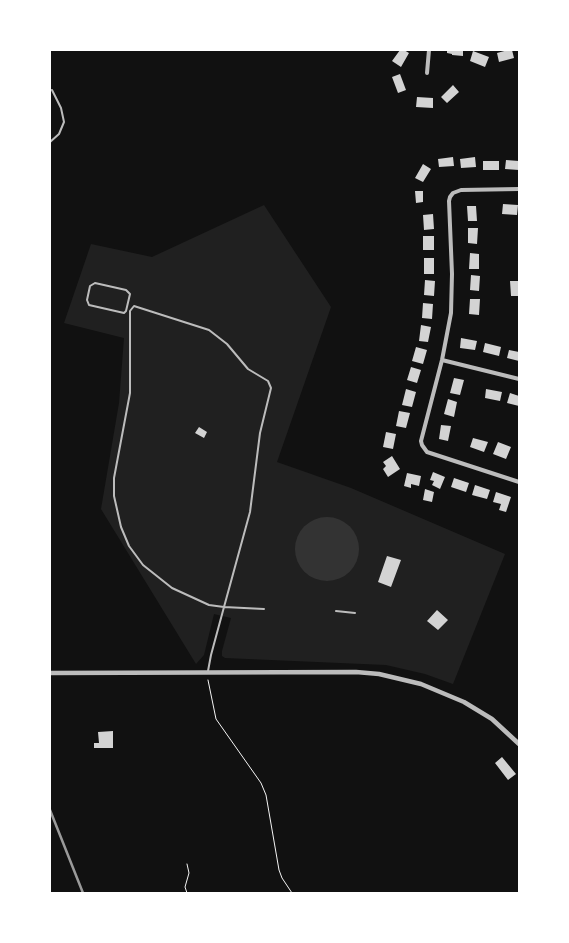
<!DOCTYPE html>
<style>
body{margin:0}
#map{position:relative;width:569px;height:943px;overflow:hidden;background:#111;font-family:"Public Sans",sans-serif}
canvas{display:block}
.frame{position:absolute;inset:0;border:51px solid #fff;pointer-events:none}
</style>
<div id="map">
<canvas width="569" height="943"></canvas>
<div class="frame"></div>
</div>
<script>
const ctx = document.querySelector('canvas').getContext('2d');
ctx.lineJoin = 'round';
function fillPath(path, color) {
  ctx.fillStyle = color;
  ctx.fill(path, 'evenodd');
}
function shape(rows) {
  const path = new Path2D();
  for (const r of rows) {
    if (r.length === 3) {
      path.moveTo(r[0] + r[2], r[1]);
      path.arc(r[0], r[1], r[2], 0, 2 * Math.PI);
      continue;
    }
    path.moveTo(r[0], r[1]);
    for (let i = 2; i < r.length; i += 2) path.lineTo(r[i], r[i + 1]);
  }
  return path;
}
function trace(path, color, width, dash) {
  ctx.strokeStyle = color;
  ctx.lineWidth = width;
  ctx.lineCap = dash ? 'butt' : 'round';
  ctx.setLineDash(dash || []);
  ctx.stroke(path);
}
fillPath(shape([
 [264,205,331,307,277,462,351,488,505,554,453,684,425,674,386,665,225,658,222,656,222,651,231,618,214,614,204,655,196,664,101,509,119,403,124,338,64,323,91,244,152,257]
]), '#202020');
fillPath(shape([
 [327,549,32]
]), '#333');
fillPath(shape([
 [400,50,404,50,409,53,401,67,392,61],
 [447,50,463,50,463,56,452,55,452,54,447,53],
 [508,50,512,50,514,58,499,62,497,53],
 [473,51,489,57,485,67,470,61],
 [400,74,406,90,398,93,392,77],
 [453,85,459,92,447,103,441,97],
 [417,97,433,98,433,108,416,107],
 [453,157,454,166,439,167,438,159],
 [475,157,476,167,461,168,460,159],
 [506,160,519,161,519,170,505,169],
 [483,161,499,161,499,170,483,170],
 [423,164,431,169,423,182,415,178],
 [415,191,423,191,423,202,416,203],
 [503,204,518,205,517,215,502,214],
 [467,206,476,206,477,221,468,221],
 [433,214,434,229,424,230,423,215],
 [468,228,478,228,477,244,468,243],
 [423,236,434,236,434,250,423,250],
 [470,253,479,254,479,269,469,269],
 [424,258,434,258,434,274,424,274],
 [471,275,480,276,479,291,470,290],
 [425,280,435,281,434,296,424,295],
 [510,281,519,281,519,296,511,296],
 [470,299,480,299,479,315,469,314],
 [423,303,433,304,432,319,422,318],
 [421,325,431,327,428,342,419,341],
 [461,338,477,341,475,350,460,348],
 [485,343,501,347,499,356,483,352],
 [416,347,427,350,423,364,412,361],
 [509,350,519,352,519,361,507,358],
 [411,367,421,370,417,383,407,380],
 [454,378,464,380,460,395,450,393],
 [406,389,416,392,412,407,402,405],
 [486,389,502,392,500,401,485,398],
 [510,393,519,396,519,406,507,403],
 [448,399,457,402,454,417,444,414],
 [399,411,410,413,406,428,396,426],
 [441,425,451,426,448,441,439,439],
 [199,427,207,432,204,438,195,433],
 [386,432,396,434,393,449,383,447],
 [473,438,488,442,484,452,470,447],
 [498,442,511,447,506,459,493,454],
 [392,456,400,469,388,477,383,469,386,466,383,462],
 [433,472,445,477,440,489,432,485,434,481,430,480],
 [407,473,421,476,419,486,411,484,411,488,404,486],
 [454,478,469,483,466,492,451,487],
 [475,485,490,490,487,499,472,495],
 [425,489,434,492,432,502,423,500],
 [496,492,511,497,506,512,499,510,501,504,493,502],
 [387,556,401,560,391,587,378,582],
 [437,610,448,620,438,630,427,621],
 [113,731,113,748,94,748,94,743,99,743,98,732],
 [502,757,516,774,508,780,495,763]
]), '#d3d3d3');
trace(shape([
 [208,680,216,719,261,783,266,795,279,870,282,878,292,893],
 [187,893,185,887,189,873,187,864]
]), '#f5f5f5', 1);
trace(shape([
 [50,142,59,134,64,122,61,108,52,90],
 [95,283,126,290,130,294,126,311,124,313,89,305,87,300,90,286,95,283],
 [336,611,355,613],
 [208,671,211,655,224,607,250,512,260,433,271,388,268,381,248,369,227,344,209,330,134,306,130,311,130,393,114,478,114,496,121,527,129,546,143,565,172,588,209,605,224,607,264,609]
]), '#bcbcbc', 2);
trace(shape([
 [427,73,429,50],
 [519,189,461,190,453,193,450,197,449,201,452,274,451,313,442,360,421,441,422,445,427,452,519,482],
 [442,360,519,379]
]), '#bcbcbc', 4);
trace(shape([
 [50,673,356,672,379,674,421,684,464,702,492,719,519,744]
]), '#bcbcbc', 4.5);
trace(shape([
 [50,810,83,893]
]), '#9a9a9a', 2.5);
</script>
